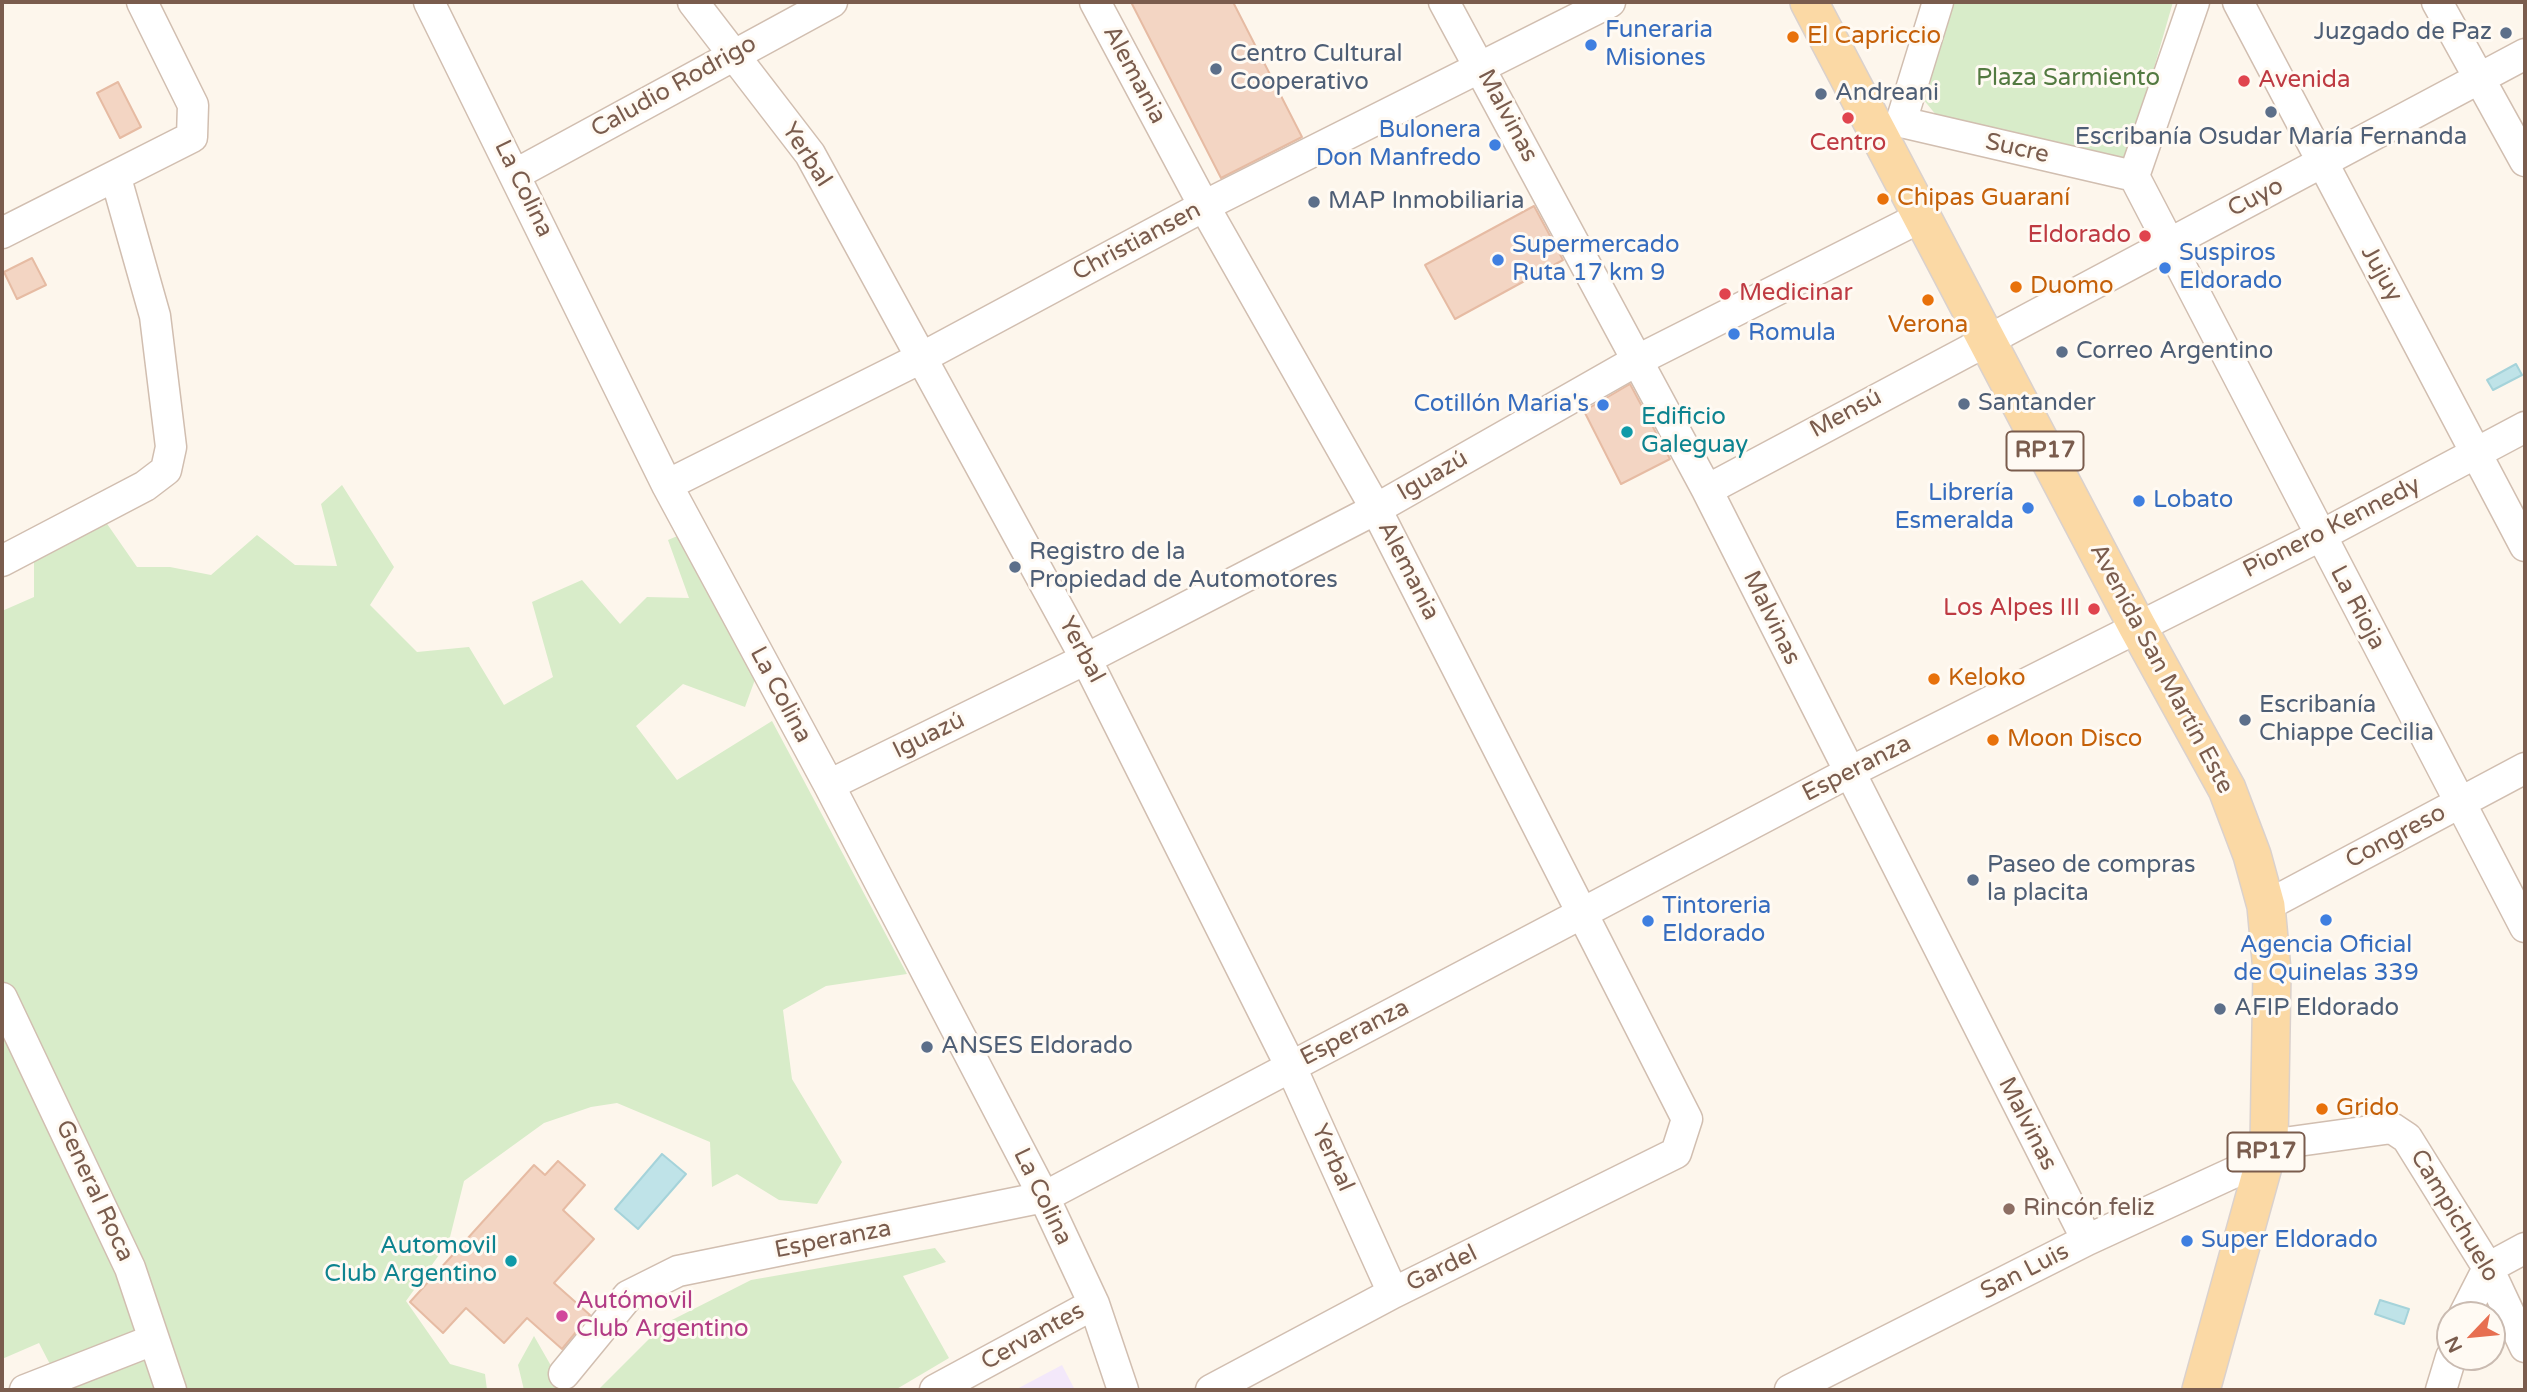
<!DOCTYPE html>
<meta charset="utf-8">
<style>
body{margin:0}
#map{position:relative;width:2527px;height:1392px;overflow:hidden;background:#fdf6ec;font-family:"Varela Round",sans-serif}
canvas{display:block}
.frame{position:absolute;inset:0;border:4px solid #7a5c4d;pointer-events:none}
.north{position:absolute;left:2436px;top:1301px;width:70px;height:70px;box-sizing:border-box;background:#fffaf3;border:2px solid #cabbb1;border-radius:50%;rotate:244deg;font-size:19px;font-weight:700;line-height:28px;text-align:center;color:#7a5c4d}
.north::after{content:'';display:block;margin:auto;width:24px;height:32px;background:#e76f51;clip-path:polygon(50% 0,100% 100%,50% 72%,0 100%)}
</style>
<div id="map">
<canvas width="2527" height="1392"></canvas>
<div class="frame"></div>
<div class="north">N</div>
</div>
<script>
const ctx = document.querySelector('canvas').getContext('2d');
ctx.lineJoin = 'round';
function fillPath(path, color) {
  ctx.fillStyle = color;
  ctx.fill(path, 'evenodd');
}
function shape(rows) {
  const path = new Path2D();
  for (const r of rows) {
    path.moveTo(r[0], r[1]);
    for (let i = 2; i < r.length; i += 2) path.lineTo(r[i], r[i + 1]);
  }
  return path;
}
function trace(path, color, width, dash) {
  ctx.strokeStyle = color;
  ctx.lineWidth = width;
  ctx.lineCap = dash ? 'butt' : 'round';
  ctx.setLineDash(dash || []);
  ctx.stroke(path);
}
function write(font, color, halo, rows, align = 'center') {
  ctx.font = font + ' "Varela Round",sans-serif';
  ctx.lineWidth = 6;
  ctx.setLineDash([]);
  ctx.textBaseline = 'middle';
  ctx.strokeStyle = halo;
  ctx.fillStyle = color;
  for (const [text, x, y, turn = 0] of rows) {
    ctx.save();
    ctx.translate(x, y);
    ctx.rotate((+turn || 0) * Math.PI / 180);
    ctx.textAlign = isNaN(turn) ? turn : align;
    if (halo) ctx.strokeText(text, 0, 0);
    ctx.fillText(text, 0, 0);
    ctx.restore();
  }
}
fillPath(shape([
 [1062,1365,1075,1390,1015,1390]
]), '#f3e8fa');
fillPath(shape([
 [1946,2,2173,2,2128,158,2101,168,1946,127,1918,93],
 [342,485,394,567,370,605,417,652,469,647,504,705,553,677,532,602,582,580,620,624,647,597,689,598,668,540,682,534,757,674,745,707,683,684,636,726,677,780,772,721,907,974,826,986,783,1010,792,1079,842,1162,817,1204,779,1200,737,1174,712,1187,710,1142,617,1103,591,1107,544,1123,464,1181,449,1241,406,1301,450,1364,485,1374,487,1390,53,1390,54,1372,39,1343,2,1359,2,611,34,597,34,545,103,518,137,567,170,567,211,575,257,535,295,565,337,566,321,504],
 [935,1248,946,1262,903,1276,949,1358,895,1390,598,1390,664,1324,751,1280],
 [534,1336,554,1371,558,1390,524,1390,518,1365]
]), '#d8ecc9');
const water = shape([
 [2516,364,2522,375,2493,390,2487,380,2516,364],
 [662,1154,686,1174,638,1229,615,1209,662,1154],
 [2380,1300,2409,1309,2404,1324,2375,1314,2380,1300]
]);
fillPath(water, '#bfe3e8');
trace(water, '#a5d3da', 2);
const building = shape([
 [1131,2,1233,2,1302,137,1221,178,1131,2],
 [118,82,141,127,120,138,97,93,118,82],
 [1534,206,1563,260,1455,319,1425,265,1534,206],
 [32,258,46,285,17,299,4,272,32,258],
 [1630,384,1670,459,1621,484,1584,411,1630,384],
 [558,1161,585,1185,563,1210,594,1239,554,1283,590,1315,562,1349,527,1318,504,1343,466,1308,443,1333,410,1302,534,1165,545,1175,558,1161]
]);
fillPath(building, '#f3d5c3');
trace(building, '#e6bba3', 2);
const minor = shape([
 [429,2,667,485,829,785,1044,1197,1094,1304,1123,1390],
 [693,2,810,154,1086,659,1291,1067,1393,1293],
 [1095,2,1204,206,1376,509,1687,1119,1676,1153,1393,1293,1211,1390],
 [1444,2,1707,490,2087,1240],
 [2238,2,2525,546],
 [2437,2,2525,161],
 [1901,122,2134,176],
 [1901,122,1938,2],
 [516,174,832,2],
 [2134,176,2525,927],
 [2134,176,2194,2],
 [2,233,192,137,193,105,142,2],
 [667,485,921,358,1204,206,1610,2],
 [1707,490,2525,54],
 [2,561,145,486,166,470,171,447,155,316,116,178],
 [829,785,1086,659,1376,509,1636,361,1921,217],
 [2266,906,2525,768],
 [2,998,130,1268,171,1390],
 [2269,1145,2392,1128,2407,1138,2488,1268,2525,1347],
 [2464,1315,2488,1268,2525,1248],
 [564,1374,628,1296,678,1271,1044,1197,1848,773,2320,536,2525,427],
 [25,1390,153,1340],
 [935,1390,1094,1304],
 [1790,1390,2087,1240,2263,1159],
 [2441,1390,2451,1357]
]);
const major = shape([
 [1809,2,2137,626,2227,789,2252,855,2266,906,2272,971,2269,1145,2201,1390]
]);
trace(minor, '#d1beb0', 33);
trace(major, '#dad1cd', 40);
trace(minor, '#fff', 30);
trace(major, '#fbd9a5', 37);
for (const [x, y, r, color] of [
 [2506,33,7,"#5c6f8a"],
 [1793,37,7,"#e8710a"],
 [1591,45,7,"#3f7fe0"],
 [1216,69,7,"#5c6f8a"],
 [2244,81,7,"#e0444e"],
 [1821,94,7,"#5c6f8a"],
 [2271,112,7,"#5c6f8a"],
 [1848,118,7,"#e0444e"],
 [1495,145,7,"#3f7fe0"],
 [1883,199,7,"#e8710a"],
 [1314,202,7,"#5c6f8a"],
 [2145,236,7,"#e0444e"],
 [1498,260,7,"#3f7fe0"],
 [2165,268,7,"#3f7fe0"],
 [2016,287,7,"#e8710a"],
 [1725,294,7,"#e0444e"],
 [1928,300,7,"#e8710a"],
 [1734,334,7,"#3f7fe0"],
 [2062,352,7,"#5c6f8a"],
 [1964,404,7,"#5c6f8a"],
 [1603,405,7,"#3f7fe0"],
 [1627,432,7,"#0f9aa8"],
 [2139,501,7,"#3f7fe0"],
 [2028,508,7,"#3f7fe0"],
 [1015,567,7,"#5c6f8a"],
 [2094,609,7,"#e0444e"],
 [1934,679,7,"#e8710a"],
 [2245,720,7,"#5c6f8a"],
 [1993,740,7,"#e8710a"],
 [1973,880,7,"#5c6f8a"],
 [2326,920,7,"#3f7fe0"],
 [1648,921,7,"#3f7fe0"],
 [2220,1009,7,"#5c6f8a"],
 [927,1047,7,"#5c6f8a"],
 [2322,1109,7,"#e8710a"],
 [2009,1209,7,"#8d6e63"],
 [2187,1241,7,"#3f7fe0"],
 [511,1261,7,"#0f9aa8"],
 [562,1316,7,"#d1479c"]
]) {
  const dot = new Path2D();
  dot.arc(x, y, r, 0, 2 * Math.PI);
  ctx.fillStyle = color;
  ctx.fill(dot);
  trace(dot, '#fffaf3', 2.5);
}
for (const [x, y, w] of [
 [2045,451,77],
 [2266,1152,77]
]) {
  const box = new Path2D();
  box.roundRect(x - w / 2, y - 19.5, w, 39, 5);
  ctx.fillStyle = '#fffaf3';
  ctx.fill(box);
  trace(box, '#7a5c4d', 2);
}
write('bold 23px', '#7a5c4d', null, [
 ["RP17",2045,451],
 ["RP17",2266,1152]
]);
write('24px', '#366cbe', '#fffaf3', [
 ["Funeraria",1605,31],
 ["Misiones",1605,59],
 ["Bulonera",1481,131,"right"],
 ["Don Manfredo",1481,159,"right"],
 ["Supermercado",1512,246],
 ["Ruta 17 km 9",1512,274],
 ["Suspiros",2179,254],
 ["Eldorado",2179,282],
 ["Romula",1748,334],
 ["Cotillón Maria's",1589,405,"right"],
 ["Librería",2014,494,"right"],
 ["Esmeralda",2014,522,"right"],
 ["Lobato",2153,501],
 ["Tintoreria",1662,907],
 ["Eldorado",1662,935],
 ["Agencia Oficial",2326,946,"center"],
 ["de Quinelas 339",2326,974,"center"],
 ["Super Eldorado",2201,1241]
], 'left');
write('24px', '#4e5e75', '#fffaf3', [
 ["Juzgado de Paz",2492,33,"right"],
 ["Centro Cultural",1230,55],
 ["Cooperativo",1230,83],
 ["Andreani",1835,94],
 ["Escribanía Osudar María Fernanda",2271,138,"center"],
 ["MAP Inmobiliaria",1328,202],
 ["Correo Argentino",2076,352],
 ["Santander",1978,404],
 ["Registro de la",1029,553],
 ["Propiedad de Automotores",1029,581],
 ["Escribanía",2259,706],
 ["Chiappe Cecilia",2259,734],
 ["Paseo de compras",1987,866],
 ["la placita",1987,894],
 ["AFIP Eldorado",2234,1009],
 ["ANSES Eldorado",941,1047]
], 'left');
write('24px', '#c56008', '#fffaf3', [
 ["El Capriccio",1807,37],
 ["Chipas Guaraní",1897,199],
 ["Duomo",2030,287],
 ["Verona",1928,326,"center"],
 ["Keloko",1948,679],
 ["Moon Disco",2007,740],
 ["Grido",2336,1109]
], 'left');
write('24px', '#7a5c4d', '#fffaf3', [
 ["Alemania",1134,75,62],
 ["Caludio Rodrigo",674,87,-29],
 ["Malvinas",1507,116,62],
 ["Sucre",2017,149,13],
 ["Yerbal",806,155,57],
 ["La Colina",523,189,64],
 ["Cuyo",2256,198,-27],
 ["Christiansen",1137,242,-28],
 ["Jujuy",2381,274,61],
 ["Mensú",1846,414,-28],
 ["Iguazú",1433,476,-30],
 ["Pionero Kennedy",2332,528,-27],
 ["Alemania",1408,571,63],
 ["La Rioja",2357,608,62],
 ["Malvinas",1771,618,64],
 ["Yerbal",1081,650,62],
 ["Avenida San Martín Este",2161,669,62],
 ["La Colina",780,695,62],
 ["Iguazú",929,736,-26],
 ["Esperanza",1857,769,-27],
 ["Congreso",2396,837,-28],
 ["Esperanza",1355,1033,-27],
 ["Malvinas",2027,1124,63],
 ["Yerbal",1332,1158,66],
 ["General Roca",94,1191,65],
 ["La Colina",1042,1197,64],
 ["Campichuelo",2454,1216,59],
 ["Esperanza",833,1240,-11],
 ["Gardel",1442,1269,-26],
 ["San Luis",2025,1272,-27],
 ["Cervantes",1033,1337,-29]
]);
write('24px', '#537a41', '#fffaf3', [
 ["Plaza Sarmiento",2068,79]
]);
write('24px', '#be3a42', '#fffaf3', [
 ["Avenida",2258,81],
 ["Centro",1848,144,"center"],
 ["Eldorado",2131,236,"right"],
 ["Medicinar",1739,294],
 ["Los Alpes III",2080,609,"right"]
], 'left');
write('24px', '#0d838f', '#fffaf3', [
 ["Edificio",1641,418],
 ["Galeguay",1641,446],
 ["Automovil",497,1247,"right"],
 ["Club Argentino",497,1275,"right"]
], 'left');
write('24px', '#785e54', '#fffaf3', [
 ["Rincón feliz",2023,1209]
], 'left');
write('24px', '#b23c85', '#fffaf3', [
 ["Autómovil",576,1302],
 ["Club Argentino",576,1330]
], 'left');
</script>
